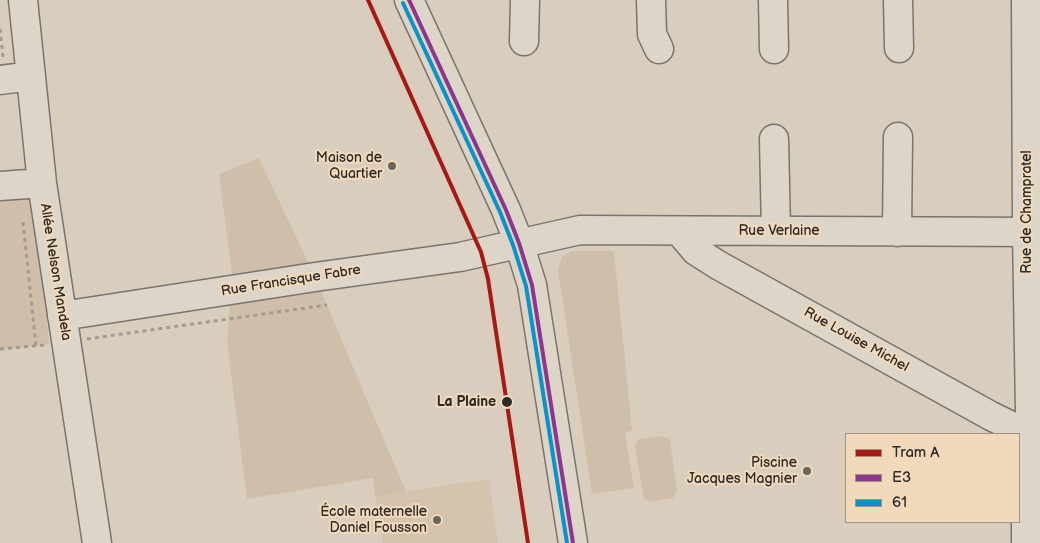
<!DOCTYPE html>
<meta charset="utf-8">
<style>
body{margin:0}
#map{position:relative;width:1040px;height:543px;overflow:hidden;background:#d9cdbd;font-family:"Balsamiq Sans",sans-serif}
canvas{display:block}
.legend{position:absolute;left:845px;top:433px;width:175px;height:90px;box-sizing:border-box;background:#f1d9b9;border:1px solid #a29380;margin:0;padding:6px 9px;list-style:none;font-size:15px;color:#2b2b2b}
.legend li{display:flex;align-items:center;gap:10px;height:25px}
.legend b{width:25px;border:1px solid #a29380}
</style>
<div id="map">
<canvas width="1040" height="543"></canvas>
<ul class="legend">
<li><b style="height:6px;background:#a81815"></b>Tram A</li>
<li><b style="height:6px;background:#8c368c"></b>E3</li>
<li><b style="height:6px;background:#0993c8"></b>61</li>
</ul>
</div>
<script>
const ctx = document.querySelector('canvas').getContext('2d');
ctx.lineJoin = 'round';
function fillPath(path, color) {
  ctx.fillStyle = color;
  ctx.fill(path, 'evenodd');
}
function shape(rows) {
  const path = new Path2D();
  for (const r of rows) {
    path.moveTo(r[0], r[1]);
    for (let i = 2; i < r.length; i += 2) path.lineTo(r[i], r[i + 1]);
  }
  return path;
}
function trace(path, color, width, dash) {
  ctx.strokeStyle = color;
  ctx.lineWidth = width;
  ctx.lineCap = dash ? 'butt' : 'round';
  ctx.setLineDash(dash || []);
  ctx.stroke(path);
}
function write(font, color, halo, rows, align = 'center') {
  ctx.font = font + ' "Balsamiq Sans",sans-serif';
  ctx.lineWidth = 4;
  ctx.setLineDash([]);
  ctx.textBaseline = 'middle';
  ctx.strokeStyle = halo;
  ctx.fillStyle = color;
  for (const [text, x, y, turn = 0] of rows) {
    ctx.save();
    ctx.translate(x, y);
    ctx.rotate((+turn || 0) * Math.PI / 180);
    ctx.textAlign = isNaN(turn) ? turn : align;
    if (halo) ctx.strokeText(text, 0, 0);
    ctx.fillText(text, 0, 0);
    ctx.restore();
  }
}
fillPath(shape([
 [489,479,498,543,383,543,375,496]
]), '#d4c3ad');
fillPath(shape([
 [259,158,315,277,406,492,375,496,373,478,247,499,227,342,232,274,219,174],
 [0,196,30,197,37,214,49,344,0,350],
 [572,251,614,251,632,430,625,434,634,488,592,494,558,270,562,257],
 [663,436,670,440,677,490,673,498,650,502,644,498,635,446,639,439]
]), '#cfbfaa');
const minor = shape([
 [23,0,42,183,97,543],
 [409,0,506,210,519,243,532,285,573,543],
 [651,0,652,34,659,49],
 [773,0,774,49],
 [898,0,899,48],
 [524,41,525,0],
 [0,80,31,76],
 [774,139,776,231],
 [0,186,42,183],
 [679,231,696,251,718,265,991,416,1040,440],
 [897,232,898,137],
 [62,316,315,277,460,257,580,230,1040,232],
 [1026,543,1026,464,1030,411,1027,232,1026,0]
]);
trace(minor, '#79746d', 31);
trace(shape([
 [0,29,3,57],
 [23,222,36,346],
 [87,339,327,305],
 [0,349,44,345]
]), '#a19b92', 3, [4, 4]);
trace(minor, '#ded5c9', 28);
trace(shape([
 [409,0,506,210,519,243,532,285,573,543]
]), '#8c368c', 4);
trace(shape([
 [403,3,500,212,513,245,526,286,567,543]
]), '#0993c8', 4);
trace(shape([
 [368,0,481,252,488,279,528,543]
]), '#a81815', 4);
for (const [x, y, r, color] of [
 [392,166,5,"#68645e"],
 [507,402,6,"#2b2b2b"],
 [807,471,5,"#68645e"],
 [437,520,5,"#68645e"]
]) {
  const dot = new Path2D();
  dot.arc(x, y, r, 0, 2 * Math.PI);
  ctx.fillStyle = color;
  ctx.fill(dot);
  trace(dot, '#f1d9b9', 2);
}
write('14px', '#2b2b2b', '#f1d9b9', [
 ["Maison de",382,158],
 ["Quartier",382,174],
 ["Piscine",797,463],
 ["Jacques Magnier",797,479],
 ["École maternelle",427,512],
 ["Daniel Fousson",427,528]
], 'right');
write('14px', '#2b2b2b', '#f1d9b9', [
 ["Rue de Champratel",1027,212,-90],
 ["Rue Verlaine",779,231],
 ["Allée Nelson Mandela",55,272,81],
 ["Rue Francisque Fabre",291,281,-9],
 ["Rue Louise Michel",856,340,29]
]);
write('bold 14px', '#2b2b2b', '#f1d9b9', [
 ["La Plaine",496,402]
], 'right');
</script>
